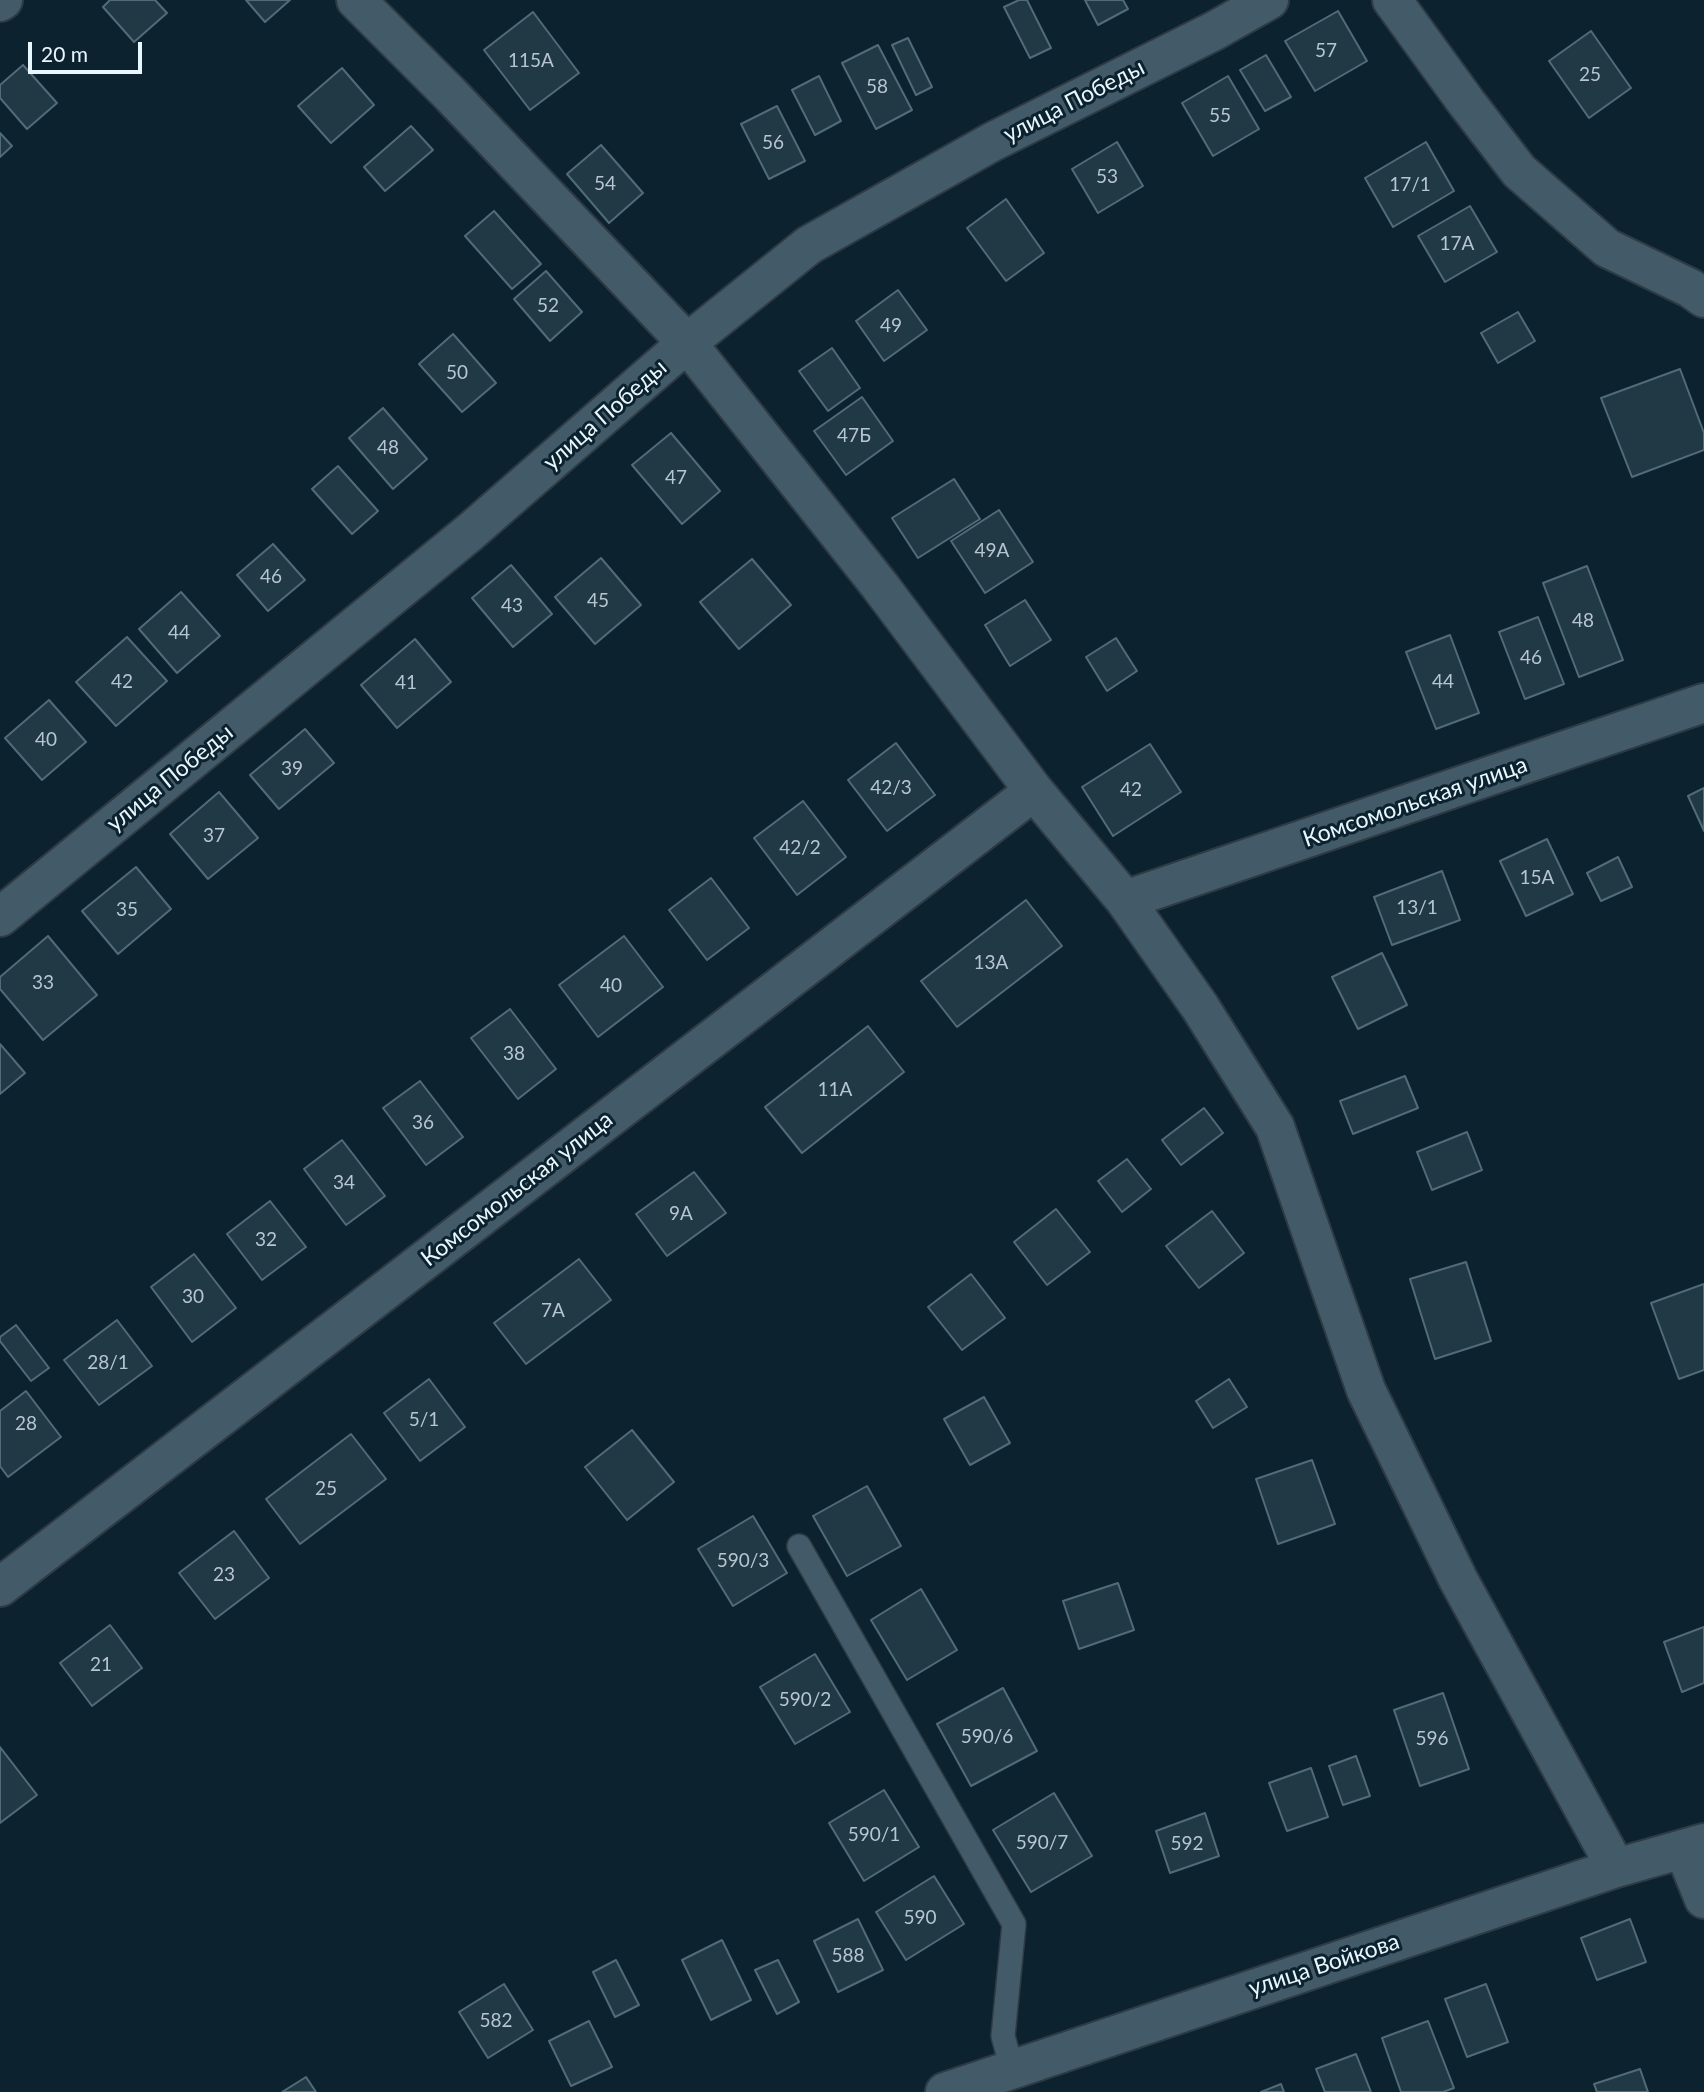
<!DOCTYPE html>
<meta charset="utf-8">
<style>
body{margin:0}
#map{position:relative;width:1704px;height:2092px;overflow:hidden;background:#0c232f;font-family:Lato,sans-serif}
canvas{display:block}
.scale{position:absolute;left:28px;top:42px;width:114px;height:32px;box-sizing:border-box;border:4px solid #e8f6fe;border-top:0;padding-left:9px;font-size:21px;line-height:24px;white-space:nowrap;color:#e8f6fe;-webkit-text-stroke:5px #0c232f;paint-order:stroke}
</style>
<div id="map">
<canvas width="1704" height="2092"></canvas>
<div class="scale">20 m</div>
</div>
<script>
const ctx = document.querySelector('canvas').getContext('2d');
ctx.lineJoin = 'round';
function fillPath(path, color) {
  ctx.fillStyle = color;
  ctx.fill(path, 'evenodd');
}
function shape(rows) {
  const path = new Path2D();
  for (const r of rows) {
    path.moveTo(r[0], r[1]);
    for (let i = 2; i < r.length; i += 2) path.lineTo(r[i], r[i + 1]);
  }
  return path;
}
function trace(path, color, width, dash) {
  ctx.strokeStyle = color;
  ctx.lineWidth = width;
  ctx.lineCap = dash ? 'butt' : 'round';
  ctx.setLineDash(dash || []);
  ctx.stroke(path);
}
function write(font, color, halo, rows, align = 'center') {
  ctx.font = font + ' Lato,sans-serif';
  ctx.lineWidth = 6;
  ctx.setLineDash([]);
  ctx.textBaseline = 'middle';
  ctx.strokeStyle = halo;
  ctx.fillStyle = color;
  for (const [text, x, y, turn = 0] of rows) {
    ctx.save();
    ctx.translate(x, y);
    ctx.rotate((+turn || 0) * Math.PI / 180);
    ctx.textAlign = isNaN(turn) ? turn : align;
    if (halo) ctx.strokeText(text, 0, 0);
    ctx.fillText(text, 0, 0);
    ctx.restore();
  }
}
const building = shape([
 [110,0,155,0,167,13,134,42,103,7,110,0],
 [246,0,290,0,265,22,246,0],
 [1019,0,1027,0,1051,48,1030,58,1004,7,1019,0],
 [1085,0,1123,0,1128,9,1098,25,1085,0],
 [1338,11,1367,61,1315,91,1285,41,1338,11],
 [533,12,579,73,530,110,484,50,533,12],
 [1591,31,1631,88,1589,118,1549,61,1591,31],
 [908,38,932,87,916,95,892,45,908,38],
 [878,45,912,110,876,129,842,63,878,45],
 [1266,55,1291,97,1265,111,1240,70,1266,55],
 [23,65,57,103,27,129,0,98,0,85,23,65],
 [342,68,374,105,331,143,298,106,342,68],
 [819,76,841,121,815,135,792,90,819,76],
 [1228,76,1259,129,1213,156,1182,103,1228,76],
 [777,106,805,161,769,179,741,124,777,106],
 [411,126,433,150,385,191,364,167,411,126],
 [0,133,12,146,0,157,0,133],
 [1117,142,1143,186,1098,213,1072,169,1117,142],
 [1426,142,1454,191,1393,227,1365,178,1426,142],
 [601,145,643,193,609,223,567,174,601,145],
 [1006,199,1044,253,1006,281,967,228,1006,199],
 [1470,206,1497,252,1445,282,1418,236,1470,206],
 [494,211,541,264,512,289,465,236,494,211],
 [546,271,582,312,550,341,514,299,546,271],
 [898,290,927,330,884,361,856,321,898,290],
 [1518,312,1535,341,1498,363,1481,333,1518,312],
 [453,334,496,383,462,412,419,364,453,334],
 [832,348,860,388,828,411,799,371,832,348],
 [1680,369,1704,433,1704,450,1632,477,1601,398,1680,369],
 [862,397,893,441,846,475,814,431,862,397],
 [383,408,427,459,393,489,349,438,383,408],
 [671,433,720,491,682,524,632,465,671,433],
 [338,466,378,511,352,534,312,489,338,466],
 [954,479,980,519,918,558,892,518,954,479],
 [999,510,1033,562,985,593,951,541,999,510],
 [273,544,305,580,268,611,237,575,273,544],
 [601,558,641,605,595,644,555,597,601,558],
 [752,559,791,605,739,649,700,602,752,559],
 [511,565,552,614,513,647,472,598,511,565],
 [1587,566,1623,660,1579,677,1543,583,1587,566],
 [181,592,220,636,177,673,139,629,181,592],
 [1025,600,1051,640,1010,666,985,625,1025,600],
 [1538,617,1564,684,1525,699,1499,632,1538,617],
 [1450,635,1479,713,1436,729,1406,652,1450,635],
 [127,637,167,681,116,726,76,682,127,637],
 [1116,638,1137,671,1107,691,1086,657,1116,638],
 [415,639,451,682,397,728,361,685,415,639],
 [49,700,86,742,42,780,5,738,49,700],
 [305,729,334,763,279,809,250,775,305,729],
 [896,743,935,795,887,831,848,780,896,743],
 [1150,744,1181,792,1113,836,1082,787,1150,744],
 [1704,788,1704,831,1688,796,1704,788],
 [219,792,258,838,208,879,170,834,219,792],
 [803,801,846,857,797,895,754,838,803,801],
 [1547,839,1573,894,1526,916,1500,861,1547,839],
 [1618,857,1632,887,1601,901,1587,873,1618,857],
 [136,867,171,909,118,954,82,911,136,867],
 [1442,871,1460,920,1392,945,1374,897,1442,871],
 [711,878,749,928,707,960,669,910,711,878],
 [1026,900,1062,946,957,1027,921,981,1026,900],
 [48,936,97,995,43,1040,0,989,0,977,48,936],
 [624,936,663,987,598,1037,559,985,624,936],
 [1382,953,1407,1005,1358,1029,1332,977,1382,953],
 [510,1009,556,1069,518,1099,471,1038,510,1009],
 [868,1026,904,1072,802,1153,765,1107,868,1026],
 [0,1044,25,1073,0,1094,0,1044],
 [1405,1076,1418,1108,1353,1134,1340,1101,1405,1076],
 [420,1081,463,1137,426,1165,383,1108,420,1081],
 [1204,1108,1223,1133,1181,1165,1162,1140,1204,1108],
 [1467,1132,1482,1170,1432,1190,1417,1152,1467,1132],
 [342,1140,385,1196,346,1225,304,1169,342,1140],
 [1127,1159,1151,1189,1122,1212,1098,1181,1127,1159],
 [694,1172,726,1213,667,1256,636,1214,694,1172],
 [270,1201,306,1247,262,1280,227,1234,270,1201],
 [1056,1209,1090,1252,1047,1285,1014,1242,1056,1209],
 [1212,1211,1244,1253,1199,1288,1166,1246,1212,1211],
 [194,1254,236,1308,192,1342,151,1287,194,1254],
 [579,1259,611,1300,526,1364,494,1323,579,1259],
 [1466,1262,1491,1341,1435,1359,1410,1279,1466,1262],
 [971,1274,1005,1318,962,1350,928,1307,971,1274],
 [1704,1284,1704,1370,1679,1379,1651,1303,1704,1284],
 [117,1320,152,1366,99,1405,64,1360,117,1320],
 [16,1325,49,1368,31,1381,0,1341,0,1337,16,1325],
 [429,1379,465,1427,420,1461,384,1413,429,1379],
 [1229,1379,1247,1407,1213,1428,1196,1401,1229,1379],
 [26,1391,61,1437,8,1477,0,1466,0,1411,26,1391],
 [984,1397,1010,1443,970,1465,944,1419,984,1397],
 [632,1430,674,1482,627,1520,585,1467,632,1430],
 [351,1434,386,1479,300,1544,266,1499,351,1434],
 [1312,1460,1335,1524,1278,1544,1256,1479,1312,1460],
 [867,1486,901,1546,847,1576,813,1516,867,1486],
 [753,1516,787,1573,733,1606,698,1549,753,1516],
 [234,1531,269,1578,215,1619,179,1573,234,1531],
 [1118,1583,1134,1630,1079,1649,1063,1601,1118,1583],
 [921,1589,957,1650,907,1680,871,1620,921,1589],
 [110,1625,142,1668,92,1706,60,1663,110,1625],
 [1704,1627,1704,1683,1682,1692,1664,1642,1704,1627],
 [815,1654,850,1712,795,1744,760,1687,815,1654],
 [1003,1688,1037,1751,971,1786,937,1724,1003,1688],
 [1443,1693,1469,1769,1420,1786,1394,1710,1443,1693],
 [0,1747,37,1795,0,1823,0,1747],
 [1356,1756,1370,1796,1343,1805,1329,1766,1356,1756],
 [1311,1768,1328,1817,1287,1831,1269,1783,1311,1768],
 [884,1790,919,1847,864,1881,829,1823,884,1790],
 [1054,1793,1092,1856,1031,1892,993,1830,1054,1793],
 [1205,1813,1219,1856,1170,1873,1156,1831,1205,1813],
 [934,1876,964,1924,906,1960,876,1912,934,1876],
 [858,1919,883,1970,838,1992,814,1941,858,1919],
 [1630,1919,1646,1962,1597,1980,1581,1938,1630,1919],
 [722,1940,751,2000,711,2020,682,1960,722,1940],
 [616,1960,639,2005,615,2017,593,1972,616,1960],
 [778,1960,799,2002,777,2014,755,1970,778,1960],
 [504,1984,533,2030,488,2058,459,2012,504,1984],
 [1486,1984,1508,2042,1467,2057,1445,1999,1486,1984],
 [589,2021,612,2067,571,2086,549,2041,589,2021],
 [1428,2021,1454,2088,1443,2092,1401,2092,1382,2038,1428,2021],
 [1356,2054,1371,2092,1325,2092,1316,2069,1356,2054],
 [1640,2069,1648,2092,1597,2092,1594,2084,1640,2069],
 [306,2077,316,2092,282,2092,306,2077],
 [1281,2084,1284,2092,1261,2092,1281,2084]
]);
fillPath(building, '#213845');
trace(building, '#526b78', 2);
const service = shape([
 [799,1546,1014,1924,1003,2036,1012,2069]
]);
const minor = shape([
 [356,0,450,94,687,343,880,586,1034,791,1125,900,1200,1007,1275,1127,1366,1390,1458,1579,1616,1868],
 [1392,0,1466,102,1519,171,1607,248,1690,288,1704,298],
 [1125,900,1704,703],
 [0,917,469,533,687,343,809,245,992,142,1214,31,1269,0],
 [0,1587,1034,791],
 [1684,1850,1704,1899],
 [945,2092,1616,1868,1704,1843]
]);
const tertiary = shape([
 [0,2,3,0]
]);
trace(service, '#2e3b45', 26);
trace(minor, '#2e3b45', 42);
trace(tertiary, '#2e3b45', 42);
trace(service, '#435b69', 23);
trace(minor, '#435b69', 38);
trace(tertiary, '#435b69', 38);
write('19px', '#b6c6d0', null, [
 ["57",1326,51],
 ["115А",531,61],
 ["25",1590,75],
 ["58",877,87],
 ["55",1220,116],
 ["56",773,143],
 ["53",1107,177],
 ["54",605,184],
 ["17/1",1410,185],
 ["17А",1457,244],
 ["52",548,306],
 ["49",891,326],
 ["50",457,373],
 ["47Б",854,436],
 ["48",388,448],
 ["47",676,478],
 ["49А",992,551],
 ["46",271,577],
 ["45",598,601],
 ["43",512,606],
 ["48",1583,621],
 ["44",179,633],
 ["46",1531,658],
 ["42",122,682],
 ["44",1443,682],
 ["41",406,683],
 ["40",46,740],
 ["39",292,769],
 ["42/3",891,788],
 ["42",1131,790],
 ["37",214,836],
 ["42/2",800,848],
 ["15А",1537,878],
 ["13/1",1417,908],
 ["35",127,910],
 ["13А",991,963],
 ["33",43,983],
 ["40",611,986],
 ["38",514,1054],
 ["11А",835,1090],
 ["36",423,1123],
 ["34",344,1183],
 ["9А",681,1214],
 ["32",266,1240],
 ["30",193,1297],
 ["7А",553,1311],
 ["28/1",108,1363],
 ["5/1",424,1420],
 ["28",26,1424],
 ["25",326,1489],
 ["590/3",743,1561],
 ["23",224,1575],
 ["21",101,1665],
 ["590/2",805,1700],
 ["590/6",987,1737],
 ["596",1432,1739],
 ["590/1",874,1835],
 ["590/7",1042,1843],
 ["592",1187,1844],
 ["590",920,1918],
 ["588",848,1956],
 ["582",496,2021]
]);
write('23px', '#e8f6fe', '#0c232f', [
 ["улица Победы",1074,101,-27],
 ["улица Победы",605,415,-41],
 ["улица Победы",170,778,-39],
 ["Комсомольская улица",1415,802,-19],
 ["Комсомольская улица",517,1189,-38],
 ["улица Войкова",1324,1965,-18]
]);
</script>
